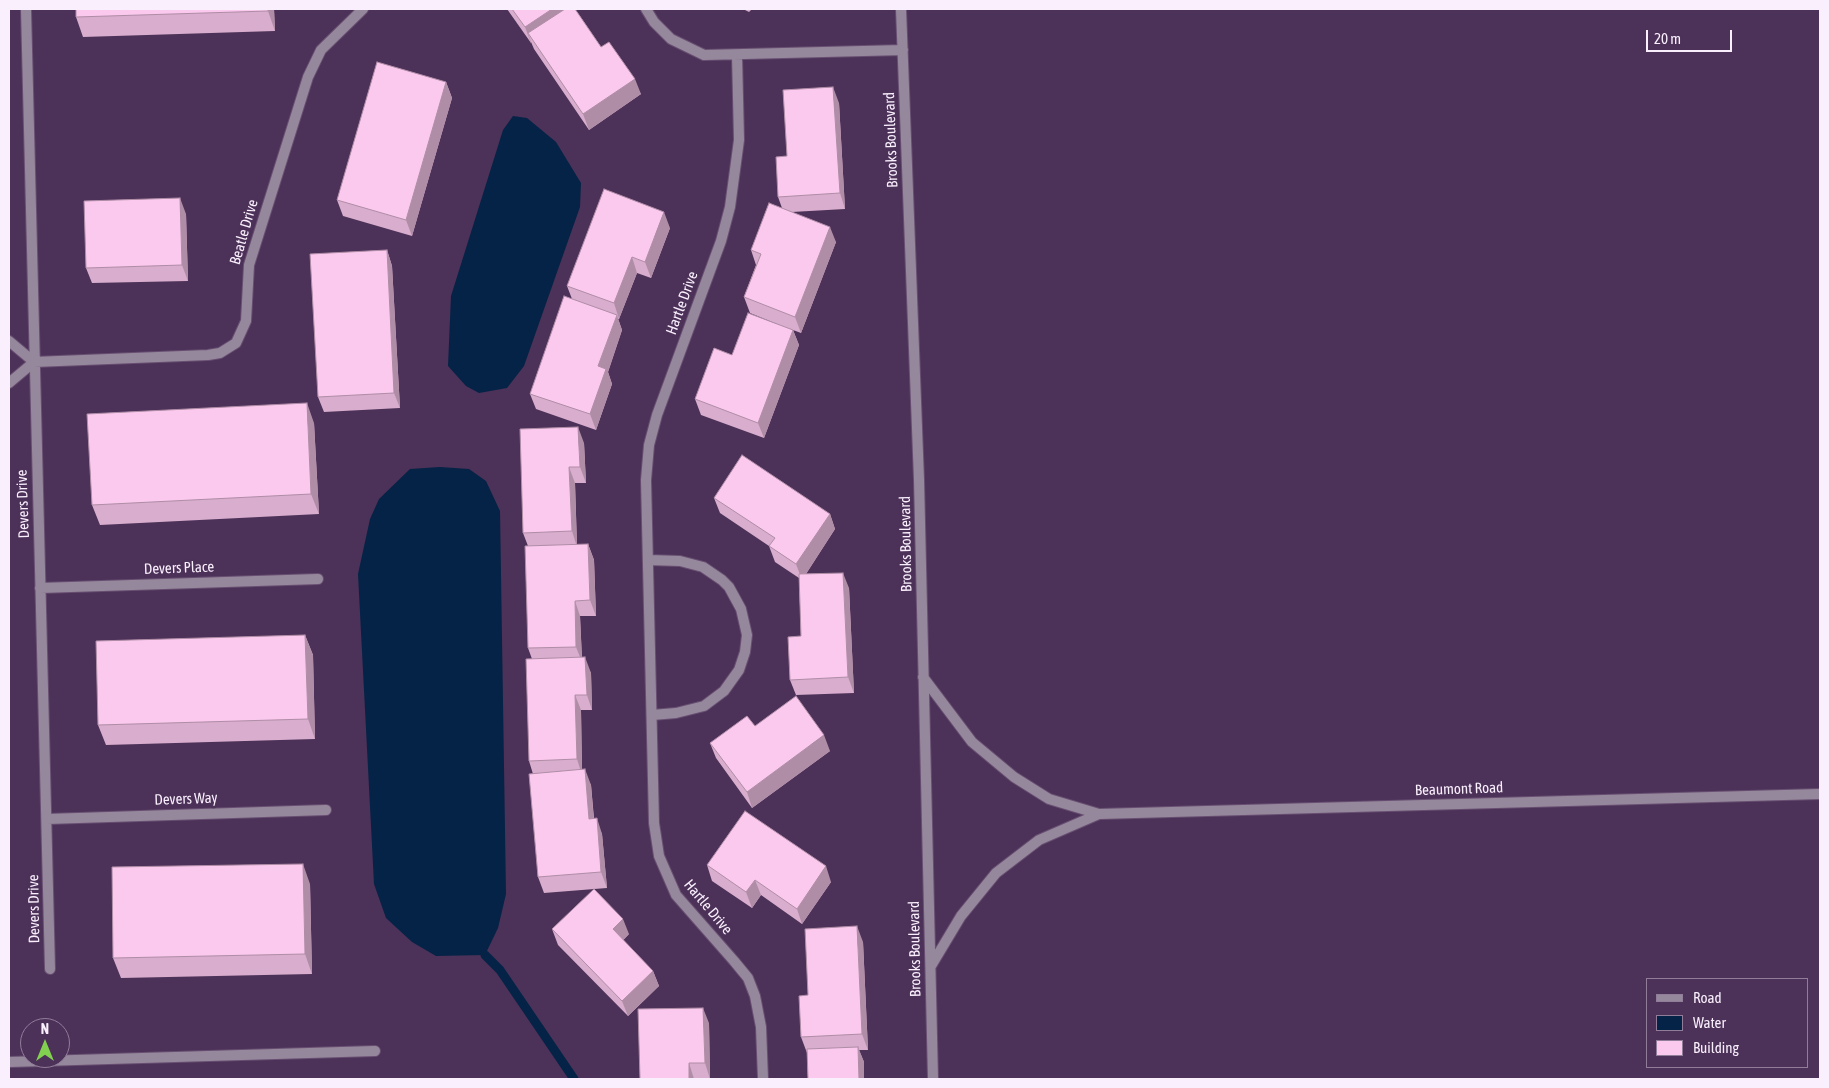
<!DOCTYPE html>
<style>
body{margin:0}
#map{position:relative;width:1829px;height:1088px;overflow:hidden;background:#4c3158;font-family:"Asap Condensed",sans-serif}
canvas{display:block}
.frame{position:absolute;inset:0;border:10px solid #f9effd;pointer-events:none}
.legend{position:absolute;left:1646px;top:978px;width:162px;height:90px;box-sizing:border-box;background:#4c3158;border:1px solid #917d9a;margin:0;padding:6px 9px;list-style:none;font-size:15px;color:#f9effd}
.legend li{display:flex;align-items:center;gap:10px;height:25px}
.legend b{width:25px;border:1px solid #917d9a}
.north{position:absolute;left:20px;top:1018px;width:50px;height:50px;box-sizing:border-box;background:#4c3158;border:1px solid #917d9a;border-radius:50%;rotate:0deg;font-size:14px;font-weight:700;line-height:20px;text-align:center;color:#f9effd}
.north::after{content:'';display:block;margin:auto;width:18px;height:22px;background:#81d050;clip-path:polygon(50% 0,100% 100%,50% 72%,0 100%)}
.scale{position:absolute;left:1646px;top:30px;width:86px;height:22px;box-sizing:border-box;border:2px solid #f9effd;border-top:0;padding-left:6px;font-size:15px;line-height:18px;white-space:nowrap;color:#f9effd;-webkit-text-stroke:4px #4c3158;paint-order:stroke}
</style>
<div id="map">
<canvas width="1829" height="1088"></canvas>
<div class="frame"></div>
<ul class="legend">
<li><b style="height:6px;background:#96889c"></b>Road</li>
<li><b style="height:14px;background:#052346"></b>Water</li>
<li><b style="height:14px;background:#fbc9ee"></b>Building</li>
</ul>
<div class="north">N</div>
<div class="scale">20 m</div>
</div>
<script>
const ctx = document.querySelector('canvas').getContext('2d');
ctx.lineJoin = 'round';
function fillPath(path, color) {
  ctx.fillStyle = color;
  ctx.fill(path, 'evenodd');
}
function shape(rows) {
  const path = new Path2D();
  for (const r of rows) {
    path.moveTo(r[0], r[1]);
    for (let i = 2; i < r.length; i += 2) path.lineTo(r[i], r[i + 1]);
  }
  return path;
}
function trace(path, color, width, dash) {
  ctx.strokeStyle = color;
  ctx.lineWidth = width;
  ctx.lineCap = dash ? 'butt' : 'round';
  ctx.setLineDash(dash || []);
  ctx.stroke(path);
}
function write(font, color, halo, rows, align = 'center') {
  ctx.font = font + ' "Asap Condensed",sans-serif';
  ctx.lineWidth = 5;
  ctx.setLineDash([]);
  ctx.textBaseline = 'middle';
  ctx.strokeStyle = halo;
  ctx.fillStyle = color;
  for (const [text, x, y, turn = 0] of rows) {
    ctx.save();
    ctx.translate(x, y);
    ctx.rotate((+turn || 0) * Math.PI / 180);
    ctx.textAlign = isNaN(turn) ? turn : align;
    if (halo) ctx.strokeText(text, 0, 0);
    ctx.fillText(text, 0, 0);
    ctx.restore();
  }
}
fillPath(shape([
 [513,116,527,118,556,142,581,183,580,207,524,366,507,388,479,393,466,386,448,366,451,296,503,130],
 [440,467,469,469,486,481,500,511,506,894,498,928,485,955,436,956,412,942,386,918,374,884,358,574,370,519,379,499,410,469]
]), '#052346');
trace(shape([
 [485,955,500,970,574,1079]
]), '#052346', 9);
const service = shape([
 [9,1062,375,1051]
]);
const minor = shape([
 [26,9,50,969],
 [646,9,654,22,671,39,704,55,903,50],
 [901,9,919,480,933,1079],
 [737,55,739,140,730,207,721,241,657,415,649,445,646,480,654,823,659,856,676,895,734,961,748,978,755,996,761,1027,763,1079],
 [9,341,34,362],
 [9,383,34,362,208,355,220,353,236,343,246,321,249,265,308,77,321,50,363,9],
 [648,560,680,561,703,567,722,580,729,587,741,609,747,635,745,652,739,670,724,691,704,706,676,713,652,715],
 [40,588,318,579],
 [923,677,972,742,1014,777,1049,799,1099,814,1820,794],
 [47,819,326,810],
 [931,966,961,916,996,873,1039,840,1099,814]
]);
trace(service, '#684f72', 12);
trace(minor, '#684f72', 12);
trace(service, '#96889c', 10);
trace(minor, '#96889c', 10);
fillPath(shape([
 [76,9,274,9,275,31,83,37,76,17],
 [507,9,575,9,601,47,641,94,589,130,534,49,531,42,531,43],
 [743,9,752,9,749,12],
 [446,82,452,98,412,236,343,216,337,200],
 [839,103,845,209,792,212,836,242,801,333,793,330,799,345,764,438,701,415,695,399,732,355,777,324,750,313,744,297,756,265,751,250,782,208,778,197,787,156],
 [186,214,188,281,92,283,86,268],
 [670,228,651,278,637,273,619,319,618,319,622,330,608,372,612,384,596,430,536,409,530,394,572,299,567,286],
 [387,250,392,266,400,408,324,412,318,397],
 [314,423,319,514,100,525,92,505],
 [584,443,586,483,575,483,577,545,588,544,594,560,596,616,580,616,582,658,591,673,592,710,581,710,582,770,591,785,594,818,602,834,607,888,544,893,538,877,533,774,529,761,532,659,528,648,528,546,523,533],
 [714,498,830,514,835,529,806,574,849,588,854,693,796,695,790,680,801,636,799,578,775,562,769,546,720,513],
 [305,635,313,655,315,739,106,745,98,725],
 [755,726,830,751,752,808,716,758,710,743],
 [707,865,831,882,802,924,761,895,752,908,712,881],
 [310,884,312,974,121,978,113,958],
 [552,929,629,934,623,940,653,971,659,986,628,1016,558,945],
 [863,942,868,1050,859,1050,864,1062,864,1079,808,1079,807,1053,801,1037,808,995],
 [709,1023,710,1079,640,1079]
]), '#d8adcd');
fillPath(shape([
 [268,9,274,9,275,31,268,11],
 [552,9,569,9,528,33,531,42,531,43,525,27],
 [635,79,641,94,589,130,583,114],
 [446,82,452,98,412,236,406,220],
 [833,87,839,103,845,209,840,193],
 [180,198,186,214,188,281,182,265],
 [664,212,670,228,651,278,645,262],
 [830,227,836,242,801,333,795,317],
 [387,250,392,266,400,408,394,393],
 [632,257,637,273,619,319,614,303],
 [617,315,622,330,608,372,612,384,596,430,590,414,598,366],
 [793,330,799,345,764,438,758,423],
 [307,403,314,423,319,514,311,494],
 [578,427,584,443,586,483,580,467],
 [569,467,575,483,577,547,572,531],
 [830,514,835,529,802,580,796,564],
 [588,544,594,560,596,616,590,600],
 [843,573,849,588,854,693,848,677],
 [575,601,580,616,582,662,576,647],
 [305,635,313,655,315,739,308,719],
 [585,657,591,673,592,710,587,695],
 [575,695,581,710,582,775,577,759],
 [824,735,830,751,752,808,747,792],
 [585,769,591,785,595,835,589,819],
 [597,818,602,834,607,888,601,872],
 [303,864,310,884,312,974,305,954],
 [826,866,831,882,802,924,797,909],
 [755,880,761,895,752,908,746,892],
 [623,919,629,934,619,945,613,929],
 [857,926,863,942,868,1050,862,1034],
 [653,971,659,986,628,1016,622,1001],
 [703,1008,709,1023,710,1079,705,1063],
 [858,1047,864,1062,864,1079,859,1079],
 [689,1063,694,1079,689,1079]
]), '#b08da7');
const building = shape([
 [76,9,268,9,268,11,76,17,76,9],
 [512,9,552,9,525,27,512,9],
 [565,9,575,9,601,47,609,42,635,79,583,114,528,33,565,9],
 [377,62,446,82,406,220,337,200,377,62],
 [833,87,840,193,778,197,776,157,787,156,783,90,833,87],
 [604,189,664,212,645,262,632,257,614,303,567,286,604,189],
 [180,198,182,265,86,268,84,201,180,198],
 [769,203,830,227,795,317,744,297,761,254,751,250,769,203],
 [387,250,394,393,318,397,310,254,387,250],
 [564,296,617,315,598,366,606,369,590,414,530,394,564,296],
 [748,313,793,330,758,423,695,399,714,348,732,355,748,313],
 [307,403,311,494,92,505,87,414,307,403],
 [578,427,580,467,569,467,572,531,523,533,520,429,578,427],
 [742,455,830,514,796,564,769,546,775,538,714,498,742,455],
 [588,544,590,600,575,601,576,647,528,648,525,546,588,544],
 [843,573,848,677,790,680,788,637,801,636,799,574,843,573],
 [305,635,308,719,98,725,96,641,305,635],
 [585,657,587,695,575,695,577,759,529,761,526,659,585,657],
 [796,696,824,735,747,792,710,743,747,716,755,726,796,696],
 [585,769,589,819,597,818,601,872,538,877,529,774,585,769],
 [745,811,826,866,797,909,755,880,746,892,707,865,745,811],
 [303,864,305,954,113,958,112,867,303,864],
 [594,889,623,919,613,929,653,971,622,1001,552,929,594,889],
 [857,926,862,1034,801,1037,799,996,808,995,805,929,857,926],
 [703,1008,705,1063,689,1063,689,1079,640,1079,638,1009,703,1008],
 [858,1047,859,1079,808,1079,807,1049,858,1047]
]);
fillPath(building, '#fbc9ee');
trace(building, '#b08da7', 1);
write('15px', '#f9effd', '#4c3158', [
 ["Brooks Boulevard",891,140,-92],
 ["Beatle Drive",244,232,-74],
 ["Hartle Drive",682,303,-70],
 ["Devers Drive",23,504,-92],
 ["Brooks Boulevard",906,544,-91],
 ["Devers Place",179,568,-2],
 ["Beaumont Road",1459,789,-2],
 ["Devers Way",186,799,-2],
 ["Hartle Drive",708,907,50],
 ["Devers Drive",34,909,-91],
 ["Brooks Boulevard",915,949,-91]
]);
</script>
